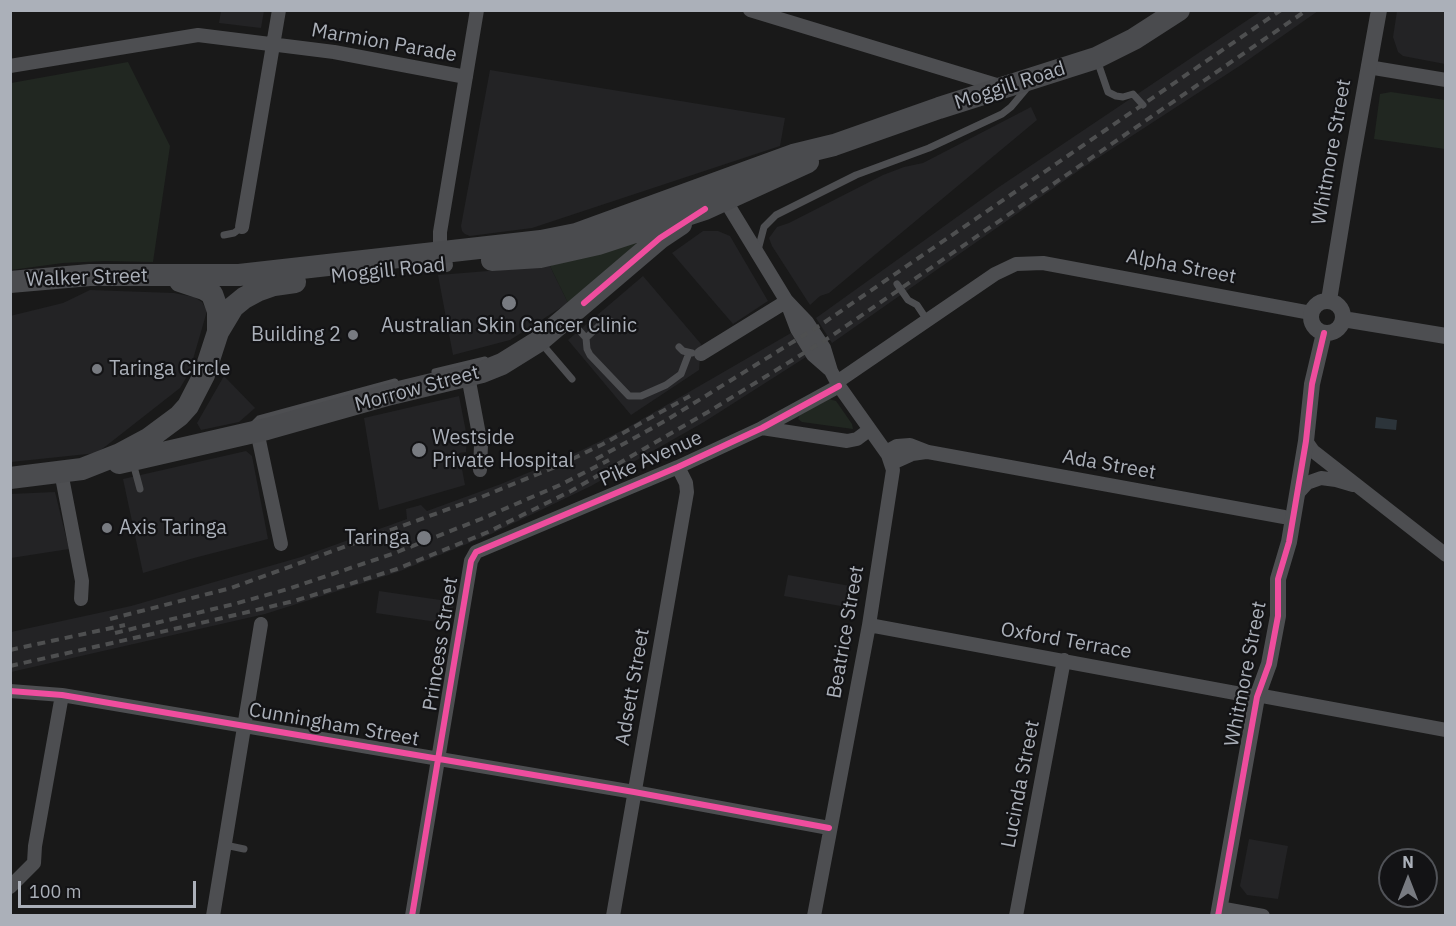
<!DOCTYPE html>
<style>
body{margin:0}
#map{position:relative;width:1456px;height:926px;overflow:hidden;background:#191919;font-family:"IBM Plex Sans",sans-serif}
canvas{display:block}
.frame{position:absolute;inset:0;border:12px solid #abb0b9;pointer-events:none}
.north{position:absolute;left:1378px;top:848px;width:60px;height:60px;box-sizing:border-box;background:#131315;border:2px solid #505257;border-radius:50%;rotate:0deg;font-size:16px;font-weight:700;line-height:24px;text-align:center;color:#abb0b9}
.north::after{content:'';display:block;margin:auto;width:21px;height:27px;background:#787b81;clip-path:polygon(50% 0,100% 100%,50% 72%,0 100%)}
.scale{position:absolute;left:18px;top:881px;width:178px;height:27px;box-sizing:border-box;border:3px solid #abb0b9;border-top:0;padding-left:8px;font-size:18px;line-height:21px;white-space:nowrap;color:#abb0b9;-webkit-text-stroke:4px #131315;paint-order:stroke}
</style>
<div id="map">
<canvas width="1456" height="926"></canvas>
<div class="frame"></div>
<div class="north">N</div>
<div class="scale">100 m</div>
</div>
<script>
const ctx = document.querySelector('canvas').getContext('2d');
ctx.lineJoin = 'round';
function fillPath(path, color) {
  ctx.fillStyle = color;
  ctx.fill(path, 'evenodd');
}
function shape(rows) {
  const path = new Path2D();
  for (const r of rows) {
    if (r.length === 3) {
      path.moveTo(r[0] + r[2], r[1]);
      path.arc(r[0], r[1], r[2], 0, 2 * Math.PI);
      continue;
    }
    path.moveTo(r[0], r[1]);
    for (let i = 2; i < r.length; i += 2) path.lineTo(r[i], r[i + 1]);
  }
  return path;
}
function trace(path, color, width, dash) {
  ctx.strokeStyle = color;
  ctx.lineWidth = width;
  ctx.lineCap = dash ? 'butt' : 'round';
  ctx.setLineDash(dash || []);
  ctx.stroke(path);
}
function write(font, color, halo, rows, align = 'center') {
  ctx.font = font + ' "IBM Plex Sans",sans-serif';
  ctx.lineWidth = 4.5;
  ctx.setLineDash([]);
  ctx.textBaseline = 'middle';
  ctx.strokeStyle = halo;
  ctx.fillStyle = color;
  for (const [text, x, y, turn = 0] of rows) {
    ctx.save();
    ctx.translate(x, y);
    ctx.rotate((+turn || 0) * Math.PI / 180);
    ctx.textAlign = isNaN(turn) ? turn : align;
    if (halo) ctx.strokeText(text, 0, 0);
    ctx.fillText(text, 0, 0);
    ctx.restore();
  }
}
fillPath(shape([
 [221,11,264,11,261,28,219,23],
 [1261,11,1318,11,1241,65,1081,169,832,343,816,318,996,189],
 [1397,11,1445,11,1445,64,1403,56,1398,52,1393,37],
 [490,70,785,118,780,146,532,228,470,236,465,234,462,231,461,226],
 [1031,107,1037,120,829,293,820,296,810,305,772,246,769,238,777,227,789,223,883,175,904,167,923,163],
 [703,231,718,231,730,236,768,301,733,324,672,253],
 [550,266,568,303,510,340,453,355,438,275],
 [643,276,701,344,699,370,631,415,568,340],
 [90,290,174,293,194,297,202,302,207,311,189,373,180,388,97,453,11,462,10,316,63,303],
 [791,333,806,357,704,422,591,486,489,535,398,572,265,614,11,672,11,632,131,606,301,557,407,519,406,509,421,505,427,511,501,484,580,451,625,429],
 [224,376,255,408,239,422,201,430,197,423],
 [459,396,467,437,466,452,459,453,465,485,379,510,364,418],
 [246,451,252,456,268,539,194,558,143,573,123,479],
 [55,492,69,549,11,558,10,494],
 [788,575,856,587,852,608,784,596],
 [379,591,454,602,450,624,376,613],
 [1249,839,1288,846,1278,899,1247,895,1240,886]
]), '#232325');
fillPath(shape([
 [128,62,170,146,153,262,106,261,63,263,11,270,11,83],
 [1391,92,1445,100,1445,149,1374,139,1380,94],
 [653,231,568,303,550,266],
 [829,399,836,401,852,424,853,429,802,422,798,419,800,415]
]), '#212721');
fillPath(shape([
 [1376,417,1397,420,1396,430,1375,428]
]), '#2c343a');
trace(shape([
 [1097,60,1108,92,1116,96,1123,97,1133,94,1143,105],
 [224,235,234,233,242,227],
 [758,250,764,227,776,215,856,175,929,148,1002,114,1011,107,1027,88],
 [897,284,908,300,917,305,927,320],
 [570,320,586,338],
 [619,325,610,321,602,323,586,338,587,349,590,355,629,396,641,396,666,385,681,374,689,353],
 [542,344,572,379],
 [679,347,683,351,692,353],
 [435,372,485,360],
 [252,426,259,419,395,382],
 [133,463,140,489],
 [461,463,481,461],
 [225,845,244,849]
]), '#4d4e51', 7);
trace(shape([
 [750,10,1003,87],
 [10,66,198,35,334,52,466,77],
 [1368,67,1446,80],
 [722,195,786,300,797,329,813,355,829,369],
 [242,227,279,10],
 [446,265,440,242,440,232,477,10],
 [787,301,807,322,824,348,831,371,839,386,888,455,893,470,869,625,814,916],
 [701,354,787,301],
 [468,376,481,445,480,470],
 [837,382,995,274,1016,264,1043,263,1311,313],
 [762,428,847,441,857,439,869,430],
 [257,431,281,544],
 [1306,441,1313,451,1446,555],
 [886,452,897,446,910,445,928,452,1284,517],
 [892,463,912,454,926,452],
 [61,472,82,581,81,599],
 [1298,493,1307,483,1321,478,1336,480,1353,485],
 [869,625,1257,697],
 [10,691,62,695,634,792,829,828],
 [1257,695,1446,730],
 [10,887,34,863,35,846,62,695],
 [1219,908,1263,916],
 [213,916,261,624],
 [412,916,471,561,476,552,678,467,762,428,839,386],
 [613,916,687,492,686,483,678,467],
 [1016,916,1064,660]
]), '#4d4e51', 14);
trace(shape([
 [1329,300,1351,166,1379,10],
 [1327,317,16],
 [1343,319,1446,336],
 [1218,916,1257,697,1269,664,1278,616,1278,579,1289,542,1306,441,1312,384,1324,333]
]), '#4d4e51', 16);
trace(shape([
 [492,260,540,257,598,244,705,209,808,162],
 [180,281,204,289,212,294,218,311,218,332],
 [10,282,90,275,239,275,541,241,576,234,793,155,834,145,939,108,1096,58,1134,39,1179,10],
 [119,463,267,429,391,394,482,372,502,364,539,341,660,238,681,224],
 [10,478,82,469,120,454,148,439,179,416,188,406,204,375,218,332,233,307,244,298,257,291,274,285,295,282]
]), '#4a4b4e', 22);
trace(shape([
 [596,459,665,421,822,324,1281,10],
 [110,619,231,588,479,498,560,465,603,444,690,396],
 [115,633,234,604,288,589,392,554,481,519,560,485,609,460],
 [10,650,125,625],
 [10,666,214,620,294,601,356,582,397,569,488,532,571,491,708,412,830,337,1307,10]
]), '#4e4f50', 4, [8, 6]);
trace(shape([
 [584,303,660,238,705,209],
 [10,691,62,695,634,792,829,828],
 [412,916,471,561,476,552,678,467,762,428,839,386],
 [1218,916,1257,697,1269,664,1278,616,1278,579,1289,542,1306,441,1312,384,1324,333]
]), '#ef4d9e', 6);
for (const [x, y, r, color] of [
 [509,303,8,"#787b81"],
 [353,335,6,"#787b81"],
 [97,369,6,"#787b81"],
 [419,450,8,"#787b81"],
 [107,528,6,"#787b81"],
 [424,538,8,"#787b81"]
]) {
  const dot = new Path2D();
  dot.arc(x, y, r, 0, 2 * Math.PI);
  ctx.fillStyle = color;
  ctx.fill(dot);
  trace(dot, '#131315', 2);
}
write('20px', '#abb0b9', '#131315', [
 ["Marmion Parade",384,43,10],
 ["Moggill Road",1010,86,-18],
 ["Whitmore Street",1332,152,-80],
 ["Alpha Street",1181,267,11],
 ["Moggill Road",388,271,-6],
 ["Walker Street",87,278,-2],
 ["Morrow Street",417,389,-15],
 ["Pike Avenue",651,459,-24],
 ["Ada Street",1109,465,10],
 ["Beatrice Street",846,632,-80],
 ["Oxford Terrace",1066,641,10],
 ["Princess Street",441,644,-81],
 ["Whitmore Street",1246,674,-79],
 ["Adsett Street",633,687,-80],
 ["Cunningham Street",334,725,10],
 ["Lucinda Street",1021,784,-79]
]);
write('20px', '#abb0b9', '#131315', [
 ["Australian Skin Cancer Clinic",509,326,"center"],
 ["Building 2",341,335,"right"],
 ["Taringa Circle",109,369],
 ["Westside",432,438],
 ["Private Hospital",432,461],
 ["Axis Taringa",119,528],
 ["Taringa",410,538,"right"]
], 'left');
</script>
